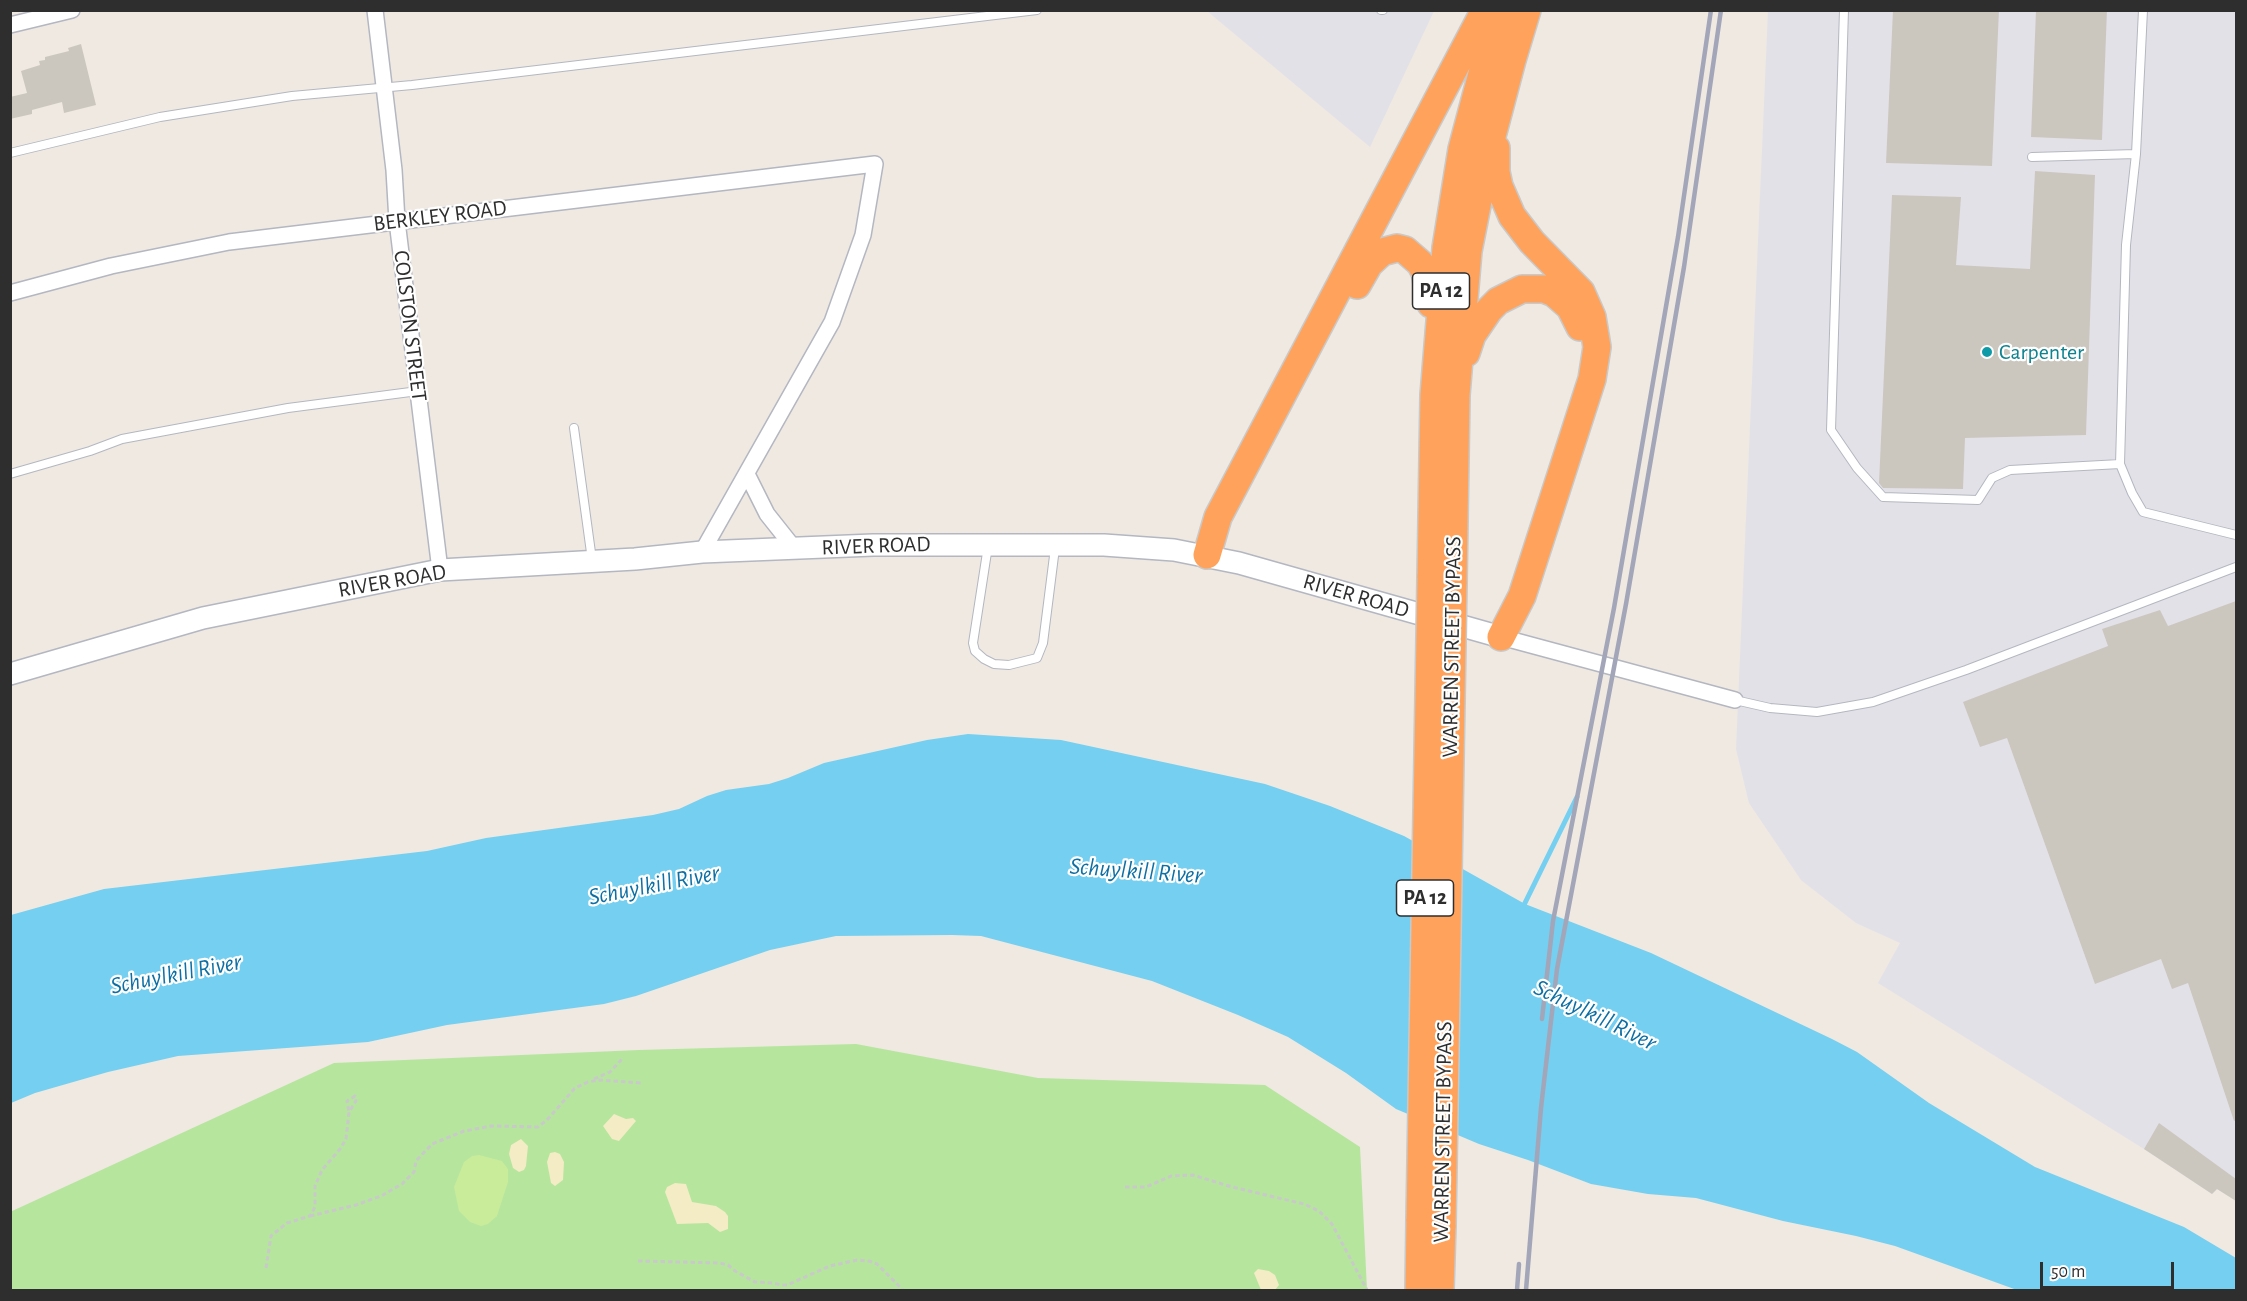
<!DOCTYPE html>
<style>
body{margin:0}
#map{position:relative;width:2247px;height:1301px;overflow:hidden;background:#efe9e1;font-family:"Alegreya Sans",sans-serif}
canvas{display:block}
.frame{position:absolute;inset:0;border:12px solid #2e2e2e;pointer-events:none}
.scale{position:absolute;left:2040px;top:1262px;width:134px;height:27px;box-sizing:border-box;border:3px solid #2e2e2e;border-top:0;padding-left:8px;font-size:18px;line-height:21px;white-space:nowrap;color:#2e2e2e;-webkit-text-stroke:4px #fff;paint-order:stroke}
</style>
<div id="map">
<canvas width="2247" height="1301"></canvas>
<div class="frame"></div>
<div class="scale">50 m</div>
</div>
<script>
const ctx = document.querySelector('canvas').getContext('2d');
ctx.lineJoin = 'round';
function fillPath(path, color) {
  ctx.fillStyle = color;
  ctx.fill(path, 'evenodd');
}
function shape(rows) {
  const path = new Path2D();
  for (const r of rows) {
    path.moveTo(r[0], r[1]);
    for (let i = 2; i < r.length; i += 2) path.lineTo(r[i], r[i + 1]);
  }
  return path;
}
function trace(path, color, width, dash) {
  ctx.strokeStyle = color;
  ctx.lineWidth = width;
  ctx.lineCap = dash ? 'butt' : 'round';
  ctx.setLineDash(dash || []);
  ctx.stroke(path);
}
function write(font, color, halo, rows, align = 'center') {
  ctx.font = font + ' "Alegreya Sans",sans-serif';
  ctx.lineWidth = 4.5;
  ctx.setLineDash([]);
  ctx.textBaseline = 'middle';
  ctx.strokeStyle = halo;
  ctx.fillStyle = color;
  for (const [text, x, y, turn = 0] of rows) {
    ctx.save();
    ctx.translate(x, y);
    ctx.rotate((+turn || 0) * Math.PI / 180);
    ctx.textAlign = isNaN(turn) ? turn : align;
    if (halo) ctx.strokeText(text, 0, 0);
    ctx.fillText(text, 0, 0);
    ctx.restore();
  }
}
fillPath(shape([
 [1207,11,1434,11,1370,147],
 [1768,11,2236,11,2236,1201,2217,1189,2212,1194,2144,1149,1878,983,1900,943,1856,923,1801,880,1749,803,1736,749]
]), '#e3e1e8');
fillPath(shape([
 [856,1044,1038,1078,1265,1085,1360,1147,1367,1290,11,1290,10,1212,334,1063,639,1050]
]), '#b6e59e');
fillPath(shape([
 [614,1114,626,1119,633,1118,636,1121,619,1141,612,1139,603,1126],
 [521,1139,528,1146,526,1166,524,1170,519,1172,513,1168,509,1154,511,1145],
 [555,1152,560,1154,564,1162,563,1180,555,1186,551,1183,547,1162,550,1153],
 [675,1183,686,1184,692,1202,716,1206,725,1212,728,1216,728,1229,720,1232,708,1223,677,1224,665,1192,667,1187],
 [1258,1269,1269,1271,1275,1275,1279,1285,1275,1290,1261,1290,1254,1273]
]), '#f3ecc5');
fillPath(shape([
 [479,1155,502,1161,508,1169,508,1182,497,1216,488,1224,481,1226,470,1222,459,1211,454,1187,464,1162,472,1156]
]), '#c9ec9a');
fillPath(shape([
 [968,734,1061,740,1265,784,1330,806,1404,836,1525,904,1651,953,1832,1039,1857,1052,1929,1103,2035,1167,2184,1227,2236,1258,2236,1290,2017,1290,1895,1246,1856,1236,1783,1221,1696,1198,1648,1194,1591,1184,1528,1160,1479,1144,1396,1109,1346,1073,1288,1037,1238,1015,1152,981,981,936,952,935,836,936,770,950,636,996,604,1004,447,1025,368,1042,178,1056,108,1072,35,1093,11,1103,11,915,104,889,427,851,486,838,653,815,679,809,707,796,726,790,769,784,788,778,824,763,927,740]
]), '#75cff0');
trace(shape([
 [1522,909,1577,797]
]), '#75cff0', 5);
fillPath(shape([
 [1893,10,1999,10,1992,166,1886,163],
 [2036,10,2107,10,2102,140,2031,137],
 [81,44,96,105,64,113,62,102,32,110,32,114,10,119,10,97,27,93,21,71,40,65,39,61,45,60,45,57,69,51,68,48],
 [2035,171,2095,175,2086,435,1965,438,1963,489,1883,488,1879,483,1892,195,1961,197,1956,265,2030,269],
 [2236,601,2236,1120,2234,1121,2188,983,2172,989,2161,959,2095,984,2007,738,1980,747,1963,702,2108,646,2102,629,2160,610,2168,626],
 [2159,1123,2236,1179,2236,1201,2217,1189,2212,1194,2144,1149]
]), '#cbc7bf');
const lane = shape([
 [1381,10,1383,10],
 [1844,10,1831,430,1857,468,1883,497,1978,500,1992,478,2010,470,2120,464],
 [10,153,160,117,292,96,412,85,1037,10],
 [2136,154,2126,245,2120,464,2132,493,2143,512,2236,535],
 [2032,157,2136,154,2143,10],
 [574,428,592,560],
 [10,474,90,451,122,439,288,408,418,391],
 [988,546,973,643,975,651,984,659,994,664,1009,665,1037,658,1043,643,1055,548],
 [1735,700,1770,708,1817,712,1873,702,1966,670,2236,567]
]);
const street = shape([
 [375,10,394,170,397,221,440,570],
 [10,25,72,10],
 [10,293,111,266,229,242,875,164,863,235,832,322,702,552],
 [747,474,767,514,794,548],
 [1501,637,1735,700]
]);
const secondary = shape([
 [10,674,203,618,440,570,635,559,702,552,873,545,1104,545,1174,550,1239,563,1501,637]
]);
const highway = shape([
 [1496,148,1496,172,1499,186,1512,216,1532,242,1581,292,1592,317,1597,347,1592,379,1522,596,1501,637],
 [1357,285,1369,264,1382,252,1397,248,1405,250,1420,263,1425,272,1431,304],
 [1466,353,1472,335,1489,310,1498,301,1522,289,1544,289,1554,293,1570,307,1580,327],
 [1207,555,1218,517,1485,10],
 [1431,578,1434,395,1446,248,1462,149,1499,10],
 [1453,584,1456,395,1468,251,1487,155,1512,60,1527,10],
 [1419,1290,1420,1219],
 [1440,1290,1442,1225]
]);
trace(lane, '#b4b7c1', 10);
trace(street, '#b4b7c1', 18);
trace(secondary, '#b4b7c1', 24);
trace(highway, '#c9c9c9', 30);
trace(shape([
 [594,1079,610,1072,622,1059],
 [1125,1187,1146,1187,1171,1176,1193,1175,1232,1187,1304,1204,1319,1211,1332,1224,1367,1290],
 [310,1216,356,1205,381,1196,402,1184,414,1172,416,1161,432,1144,464,1131,492,1126,538,1127,547,1120,575,1088,588,1082,598,1080,642,1083],
 [638,1261,720,1263,728,1265,735,1271,755,1282,773,1283,781,1285,787,1285,830,1266,857,1260,869,1261,877,1264,903,1290],
 [266,1268,271,1236,287,1223,310,1216,315,1207,315,1186,322,1170,340,1149,346,1139,349,1112,356,1101,355,1096,347,1101,349,1112]
]), '#c9c9c9', 3, [4.5, 3]);
trace(lane, '#fff', 8);
trace(street, '#fff', 15);
trace(secondary, '#fff', 21);
trace(highway, '#ffa35c', 27);
trace(shape([
 [1542,1019,1553,921,1614,608,1678,237,1711,10],
 [1517,1290,1519,1264],
 [1526,1290,1541,1108,1557,969,1626,604,1684,267,1721,10]
]), '#a3a6b8', 4.5);
const highwayBridge = shape([
 [1420,1219,1431,578],
 [1442,1225,1453,584]
]);
trace(highwayBridge, '#c9c9c9', 30, []);
trace(highwayBridge, '#ffa35c', 27);
for (const [x, y, r, color] of [
 [1987,352,6,"#0f9aa8"]
]) {
  const dot = new Path2D();
  dot.arc(x, y, r, 0, 2 * Math.PI);
  ctx.fillStyle = color;
  ctx.fill(dot);
  trace(dot, '#fff', 2);
}
for (const [x, y, w] of [
 [1441,291,57],
 [1425,898,57]
]) {
  const box = new Path2D();
  box.roundRect(x - w / 2, y - 18, w, 36, 4.5);
  ctx.fillStyle = '#fff';
  ctx.fill(box);
  trace(box, '#2e2e2e', 1.5);
}
write('bold 21px', '#2e2e2e', null, [
 ["PA 12",1441,291],
 ["PA 12",1425,898]
]);
write('22px', '#2e2e2e', '#fff', [
 ["BERKLEY ROAD",440,216,-7],
 ["COLSTON STREET",410,326,83],
 ["RIVER ROAD",876,546,-2],
 ["RIVER ROAD",392,581,-10],
 ["RIVER ROAD",1356,596,16],
 ["WARREN STREET BYPASS",1452,647,-89],
 ["WARREN STREET BYPASS",1443,1132,-89]
]);
write('22px', '#0d838f', '#fff', [
 ["Carpenter",1999,352]
], 'left');
write('italic 24px', '#0d6fa3', '#fff', [
 ["Schuylkill River",1136,871,4],
 ["Schuylkill River",654,885,-11],
 ["Schuylkill River",176,974,-11],
 ["Schuylkill River",1595,1015,26]
]);
</script>
